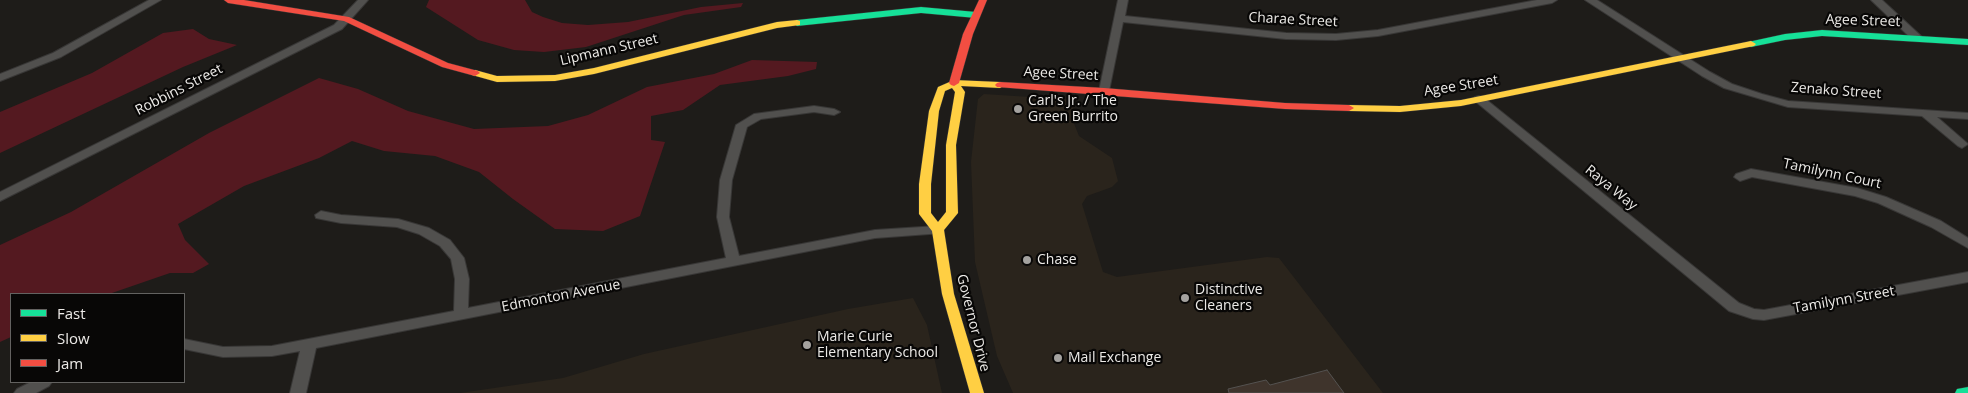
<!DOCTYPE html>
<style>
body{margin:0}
#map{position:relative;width:1968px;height:393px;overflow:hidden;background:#1e1c19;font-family:"Open Sans",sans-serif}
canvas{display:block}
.legend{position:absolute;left:10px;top:293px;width:175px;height:90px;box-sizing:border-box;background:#080706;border:1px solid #636260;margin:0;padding:6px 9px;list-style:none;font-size:15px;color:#eceae7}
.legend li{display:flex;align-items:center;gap:10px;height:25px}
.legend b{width:25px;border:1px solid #636260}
</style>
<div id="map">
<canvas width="1968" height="393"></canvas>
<ul class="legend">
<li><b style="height:6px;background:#16e098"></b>Fast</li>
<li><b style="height:6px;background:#ffcf43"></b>Slow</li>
<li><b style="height:6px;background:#f24e42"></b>Jam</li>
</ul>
</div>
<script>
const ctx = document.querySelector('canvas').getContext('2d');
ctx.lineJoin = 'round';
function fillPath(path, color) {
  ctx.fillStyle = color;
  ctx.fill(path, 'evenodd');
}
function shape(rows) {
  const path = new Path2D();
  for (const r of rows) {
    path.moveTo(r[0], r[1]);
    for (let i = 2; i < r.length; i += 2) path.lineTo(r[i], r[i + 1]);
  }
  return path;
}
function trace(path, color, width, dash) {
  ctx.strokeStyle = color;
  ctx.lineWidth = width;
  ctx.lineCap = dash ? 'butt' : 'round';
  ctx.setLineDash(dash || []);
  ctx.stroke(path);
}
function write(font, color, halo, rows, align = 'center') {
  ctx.font = font + ' "Open Sans",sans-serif';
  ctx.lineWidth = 4.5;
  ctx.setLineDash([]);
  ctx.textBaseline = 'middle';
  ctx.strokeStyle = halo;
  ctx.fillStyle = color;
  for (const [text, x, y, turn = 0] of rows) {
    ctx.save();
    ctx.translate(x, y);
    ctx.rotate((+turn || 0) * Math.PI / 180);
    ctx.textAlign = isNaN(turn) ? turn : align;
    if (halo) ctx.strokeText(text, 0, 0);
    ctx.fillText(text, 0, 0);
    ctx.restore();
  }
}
fillPath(shape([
 [984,94,1076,100,1071,116,1079,136,1112,158,1118,181,1112,187,1087,196,1082,204,1103,272,1117,277,1267,257,1279,258,1383,393,1013,393,997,356,975,262,971,162,978,99],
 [913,298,927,325,942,393,460,393,563,378,644,354,848,309]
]), '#2a241c');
fillPath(shape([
 [429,0,525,0,532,12,543,17,562,23,588,25,628,22,701,7,743,3,741,7,684,15,586,47,544,52,514,50,478,40,426,7],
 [193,29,209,39,237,45,183,67,0,153,0,112,92,73,163,33],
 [752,60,817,62,816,69,788,76,720,85,683,110,651,116,651,140,665,142,640,216,603,231,555,229,513,199,479,172,435,156,384,151,352,141,319,158,244,186,178,224,185,240,209,264,193,273,170,273,109,294,11,294,11,337,0,342,0,245,71,212,209,133,319,78,358,89,408,111,474,129,548,126,588,115,647,87,714,74]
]), '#541920');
const building = shape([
 [1327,370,1344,393,1229,393,1228,389,1266,380,1270,385,1327,370]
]);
fillPath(building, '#3f342c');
trace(building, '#545250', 1);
const street = shape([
 [149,0,161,0,61,57,0,81,0,74,53,53,149,0],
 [358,0,368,0,342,29,0,201,0,192,334,25,358,0],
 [1118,0,1128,0,1125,16,1286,33,1336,34,1378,30,1537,0,1557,0,1552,3,1378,36,1336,40,1286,39,1123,22,1109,91,1104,94,1099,91,1118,0],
 [1585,0,1597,0,1710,72,1732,84,1762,94,1788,101,1968,113,1968,119,1937,117,1968,144,1962,148,1958,146,1922,116,1788,107,1724,88,1702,76,1585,0],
 [1871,0,1882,0,1921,36,1921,40,1913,40,1871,0],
 [1479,96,1483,97,1739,303,1754,309,1764,310,1968,272,1968,282,1764,320,1753,319,1729,311,1475,101,1473,99,1475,97,1479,96],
 [814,106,834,109,840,112,834,115,814,112,761,119,747,127,732,180,729,217,739,256,875,230,938,226,944,230,943,233,875,238,316,348,306,393,290,393,300,351,272,356,223,357,184,349,184,339,223,347,272,346,454,311,455,279,451,259,440,246,419,234,397,227,341,223,316,218,315,215,321,211,341,215,398,219,429,228,450,240,464,258,469,279,468,308,726,258,717,217,720,180,736,125,754,114,814,106],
 [1751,169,1857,188,1886,197,1941,221,1968,238,1968,248,1931,227,1878,203,1855,196,1752,177,1740,181,1734,177,1736,174,1751,169],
 [31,382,52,382,49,386,36,393,14,393,17,389,31,382]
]);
const fast = shape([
 [921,7,976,12,980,15,976,18,921,13,797,26,793,23,797,20,921,7],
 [1822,30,1968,39,1968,45,1822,36,1785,40,1751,47,1746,44,1748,42,1785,34,1822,30],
 [1968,387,1968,393,1955,393,1957,389,1968,387]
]);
const slow = shape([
 [797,20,800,21,800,25,777,28,594,74,555,81,497,82,472,75,470,73,475,70,497,76,555,75,594,68,777,22,797,20],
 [1751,41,1756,44,1754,46,1461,106,1400,112,1349,111,1344,108,1349,105,1400,106,1461,100,1751,41],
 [954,80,1000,82,1005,85,1000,88,961,86,965,92,956,145,958,213,944,230,954,294,984,393,970,393,942,294,932,231,919,214,919,184,929,111,938,87,954,80],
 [952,88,955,92,946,145,946,212,938,222,931,213,931,184,939,111,945,91,952,88]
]);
const jam = shape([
 [224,0,244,0,349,17,448,63,478,71,480,73,475,76,442,67,344,21,228,3,224,0],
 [979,0,987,0,973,34,959,83,954,86,951,85,949,83,963,34,979,0],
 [1000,82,1104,88,1285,103,1349,105,1354,108,1349,111,1285,109,997,87,995,85,997,83,1000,82]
]);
trace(street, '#383736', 2);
trace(fast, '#383736', 1);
trace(slow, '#383736', 1);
trace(jam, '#383736', 1);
fillPath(street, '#51504e');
fillPath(fast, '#16e098');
fillPath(slow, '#ffcf43');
fillPath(jam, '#f24e42');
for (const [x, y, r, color] of [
 [1018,109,5,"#a4a29f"],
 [1027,260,5,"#a4a29f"],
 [1185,298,5,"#a4a29f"],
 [807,345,5,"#a4a29f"],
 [1058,358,5,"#a4a29f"]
]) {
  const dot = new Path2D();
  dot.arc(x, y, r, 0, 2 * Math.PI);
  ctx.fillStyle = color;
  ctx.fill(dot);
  trace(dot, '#080706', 2);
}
write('14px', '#eceae7', '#080706', [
 ["Charae Street",1293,20,3],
 ["Agee Street",1863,21,2],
 ["Lipmann Street",609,50,-13],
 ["Agee Street",1061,74,3],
 ["Agee Street",1461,86,-9],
 ["Robbins Street",179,90,-27],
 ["Zenako Street",1836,91,4],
 ["Tamilynn Court",1832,174,12],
 ["Raya Way",1611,188,39],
 ["Edmonton Avenue",561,296,-11],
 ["Tamilynn Street",1844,300,-10],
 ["Governor Drive",973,323,76]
]);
write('14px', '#eceae7', '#080706', [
 ["Carl's Jr. / The",1028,101],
 ["Green Burrito",1028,117],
 ["Chase",1037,260],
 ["Distinctive",1195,290],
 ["Cleaners",1195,306],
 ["Marie Curie",817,337],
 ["Elementary School",817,353],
 ["Mail Exchange",1068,358]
], 'left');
</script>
